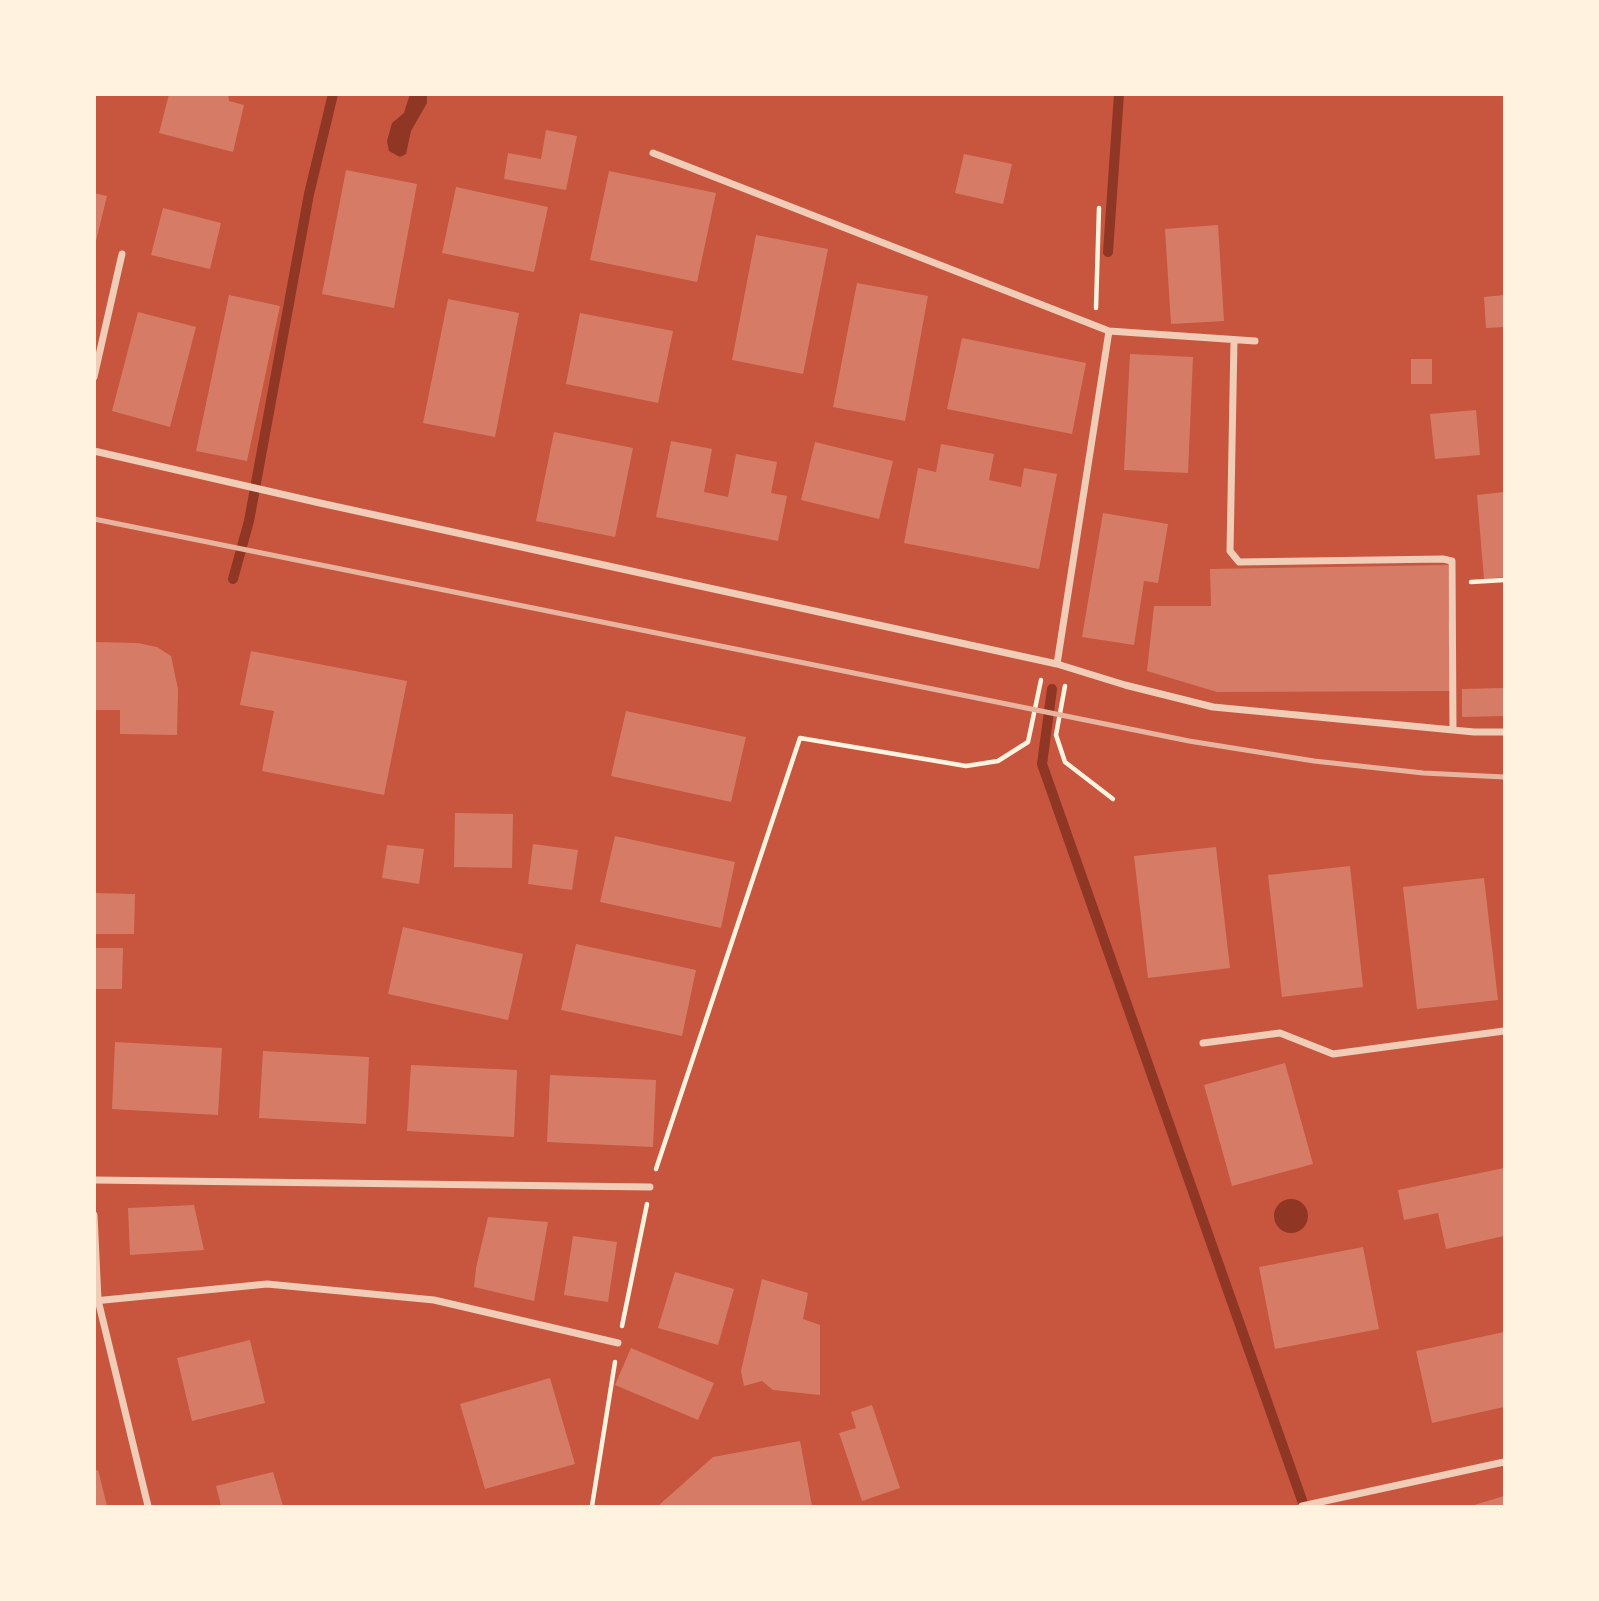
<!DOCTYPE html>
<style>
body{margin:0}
#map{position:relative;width:1599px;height:1601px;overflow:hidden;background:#c8553d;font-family:Roboto,sans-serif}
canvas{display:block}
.frame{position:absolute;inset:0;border:96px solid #fff3e0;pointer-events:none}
</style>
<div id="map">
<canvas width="1599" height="1601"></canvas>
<div class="frame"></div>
</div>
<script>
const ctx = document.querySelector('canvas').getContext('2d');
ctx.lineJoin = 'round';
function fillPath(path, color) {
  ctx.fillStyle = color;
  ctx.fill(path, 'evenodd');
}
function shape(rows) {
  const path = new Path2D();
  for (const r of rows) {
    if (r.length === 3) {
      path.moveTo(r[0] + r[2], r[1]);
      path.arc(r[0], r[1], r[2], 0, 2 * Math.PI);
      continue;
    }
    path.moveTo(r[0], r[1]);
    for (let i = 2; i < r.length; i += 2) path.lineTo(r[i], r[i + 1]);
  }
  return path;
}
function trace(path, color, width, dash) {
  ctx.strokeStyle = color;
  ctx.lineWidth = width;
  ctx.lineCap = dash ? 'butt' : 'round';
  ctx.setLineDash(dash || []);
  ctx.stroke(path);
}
fillPath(shape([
 [410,94,427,95,427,103,411,131,406,154,400,157,389,151,387,141,392,123,404,113],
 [1291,1216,17]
]), '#8f3625');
trace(shape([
 [1108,252,1119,94],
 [233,579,249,521,309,194,333,94],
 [1052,689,1042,764,1304,1506]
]), '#8f3625', 10);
fillPath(shape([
 [169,94,228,94,229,101,244,105,233,152,159,133],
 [546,130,577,136,566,190,504,179,508,153,541,159],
 [964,154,1012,164,1003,204,955,193],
 [346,170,417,184,394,308,322,294],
 [609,171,716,193,697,282,590,260],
 [456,187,548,207,534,272,442,253],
 [94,193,107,196,95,245,94,244],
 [163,208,221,223,210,269,151,255],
 [1218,225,1224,321,1171,324,1165,229],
 [756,235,828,249,803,374,732,360],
 [857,283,928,296,905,421,833,407],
 [229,295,280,306,247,461,196,451],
 [1504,295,1504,327,1486,328,1484,297],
 [448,299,519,313,495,437,423,423],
 [138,312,196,327,170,427,112,411],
 [580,313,673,331,658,403,566,384],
 [962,338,1086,363,1072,434,947,409],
 [1130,354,1193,357,1188,473,1124,470],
 [1411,359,1432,359,1432,384,1411,384],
 [1476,410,1480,455,1435,459,1430,414],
 [554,432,633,448,615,537,536,521],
 [671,441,712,449,704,492,728,497,736,454,777,462,771,493,787,496,778,541,656,517],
 [815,442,893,461,879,519,801,500],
 [941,444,994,454,989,480,1021,487,1024,468,1057,474,1039,569,904,543,918,468,936,472],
 [1504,492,1504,577,1484,579,1477,495],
 [1103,513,1168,524,1158,583,1144,581,1134,645,1082,637],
 [1448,565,1450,691,1217,692,1147,671,1154,606,1211,606,1210,569],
 [94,642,138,643,157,647,171,656,178,689,177,735,120,734,120,710,94,710],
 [251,651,407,681,384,795,262,771,274,711,240,705],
 [1504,688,1504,716,1462,717,1462,689],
 [626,711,746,737,731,802,611,776],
 [455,813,513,814,512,868,454,867],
 [615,836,735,862,721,928,600,902],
 [533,844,578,850,572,890,528,884],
 [387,845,424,849,419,884,382,878],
 [1216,847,1230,968,1148,978,1134,856],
 [1350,866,1363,987,1282,997,1268,875],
 [1484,878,1498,1000,1417,1009,1403,887],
 [94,893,135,894,134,934,94,934],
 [403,927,523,954,508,1020,388,994],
 [576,944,696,970,682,1036,561,1010],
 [94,948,123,948,122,989,94,989],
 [115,1042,222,1048,218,1115,112,1109],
 [263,1051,369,1057,366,1124,259,1118],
 [1285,1063,1313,1164,1232,1186,1204,1085],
 [411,1065,517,1070,514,1137,407,1131],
 [550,1075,656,1080,653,1147,547,1142],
 [1504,1168,1504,1236,1446,1249,1438,1213,1404,1220,1398,1190],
 [194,1205,204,1250,130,1255,128,1208],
 [488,1217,548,1222,534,1301,474,1287,476,1268],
 [573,1236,617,1242,608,1302,564,1295],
 [1363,1247,1379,1329,1275,1349,1259,1267],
 [675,1272,734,1289,718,1345,658,1328],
 [762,1279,808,1293,803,1319,820,1325,820,1395,773,1390,762,1381,744,1386,741,1371],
 [1504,1332,1504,1407,1432,1423,1416,1351],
 [250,1340,265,1403,192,1421,177,1358],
 [631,1348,714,1383,698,1420,615,1385],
 [550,1378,575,1464,485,1489,460,1404],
 [872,1405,900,1488,862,1501,839,1433,856,1428,851,1412],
 [800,1441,812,1506,658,1506,713,1457],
 [98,1470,107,1506,94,1506,94,1471],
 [273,1472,283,1506,221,1506,216,1486],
 [1504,1496,1504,1506,1471,1506]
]), '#d67c66');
trace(shape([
 [1096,308,1099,208],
 [1471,582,1504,580],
 [1065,686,1056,735,1065,762,1113,799],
 [656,1169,800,738,966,766,998,761,1028,742,1041,680],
 [622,1326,647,1204],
 [592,1506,615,1362]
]), '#fff3e0', 4.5);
trace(shape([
 [653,153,1109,331],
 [1234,340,1230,551,1239,562,1443,559,1452,561,1453,730],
 [94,377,122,254],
 [94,451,320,503,1057,664,1125,685,1213,707,1474,732,1504,732],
 [1057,664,1109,331,1255,341],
 [1203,1043,1280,1033,1333,1054,1504,1031],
 [94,1180,650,1187],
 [94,1215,98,1300,148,1506],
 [94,1301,267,1284,434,1300,618,1343],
 [1302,1506,1504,1462]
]), '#f1ccb7', 7);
trace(shape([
 [94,519,1189,741,1314,761,1423,773,1504,777]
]), '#e9b49f', 5);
</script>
